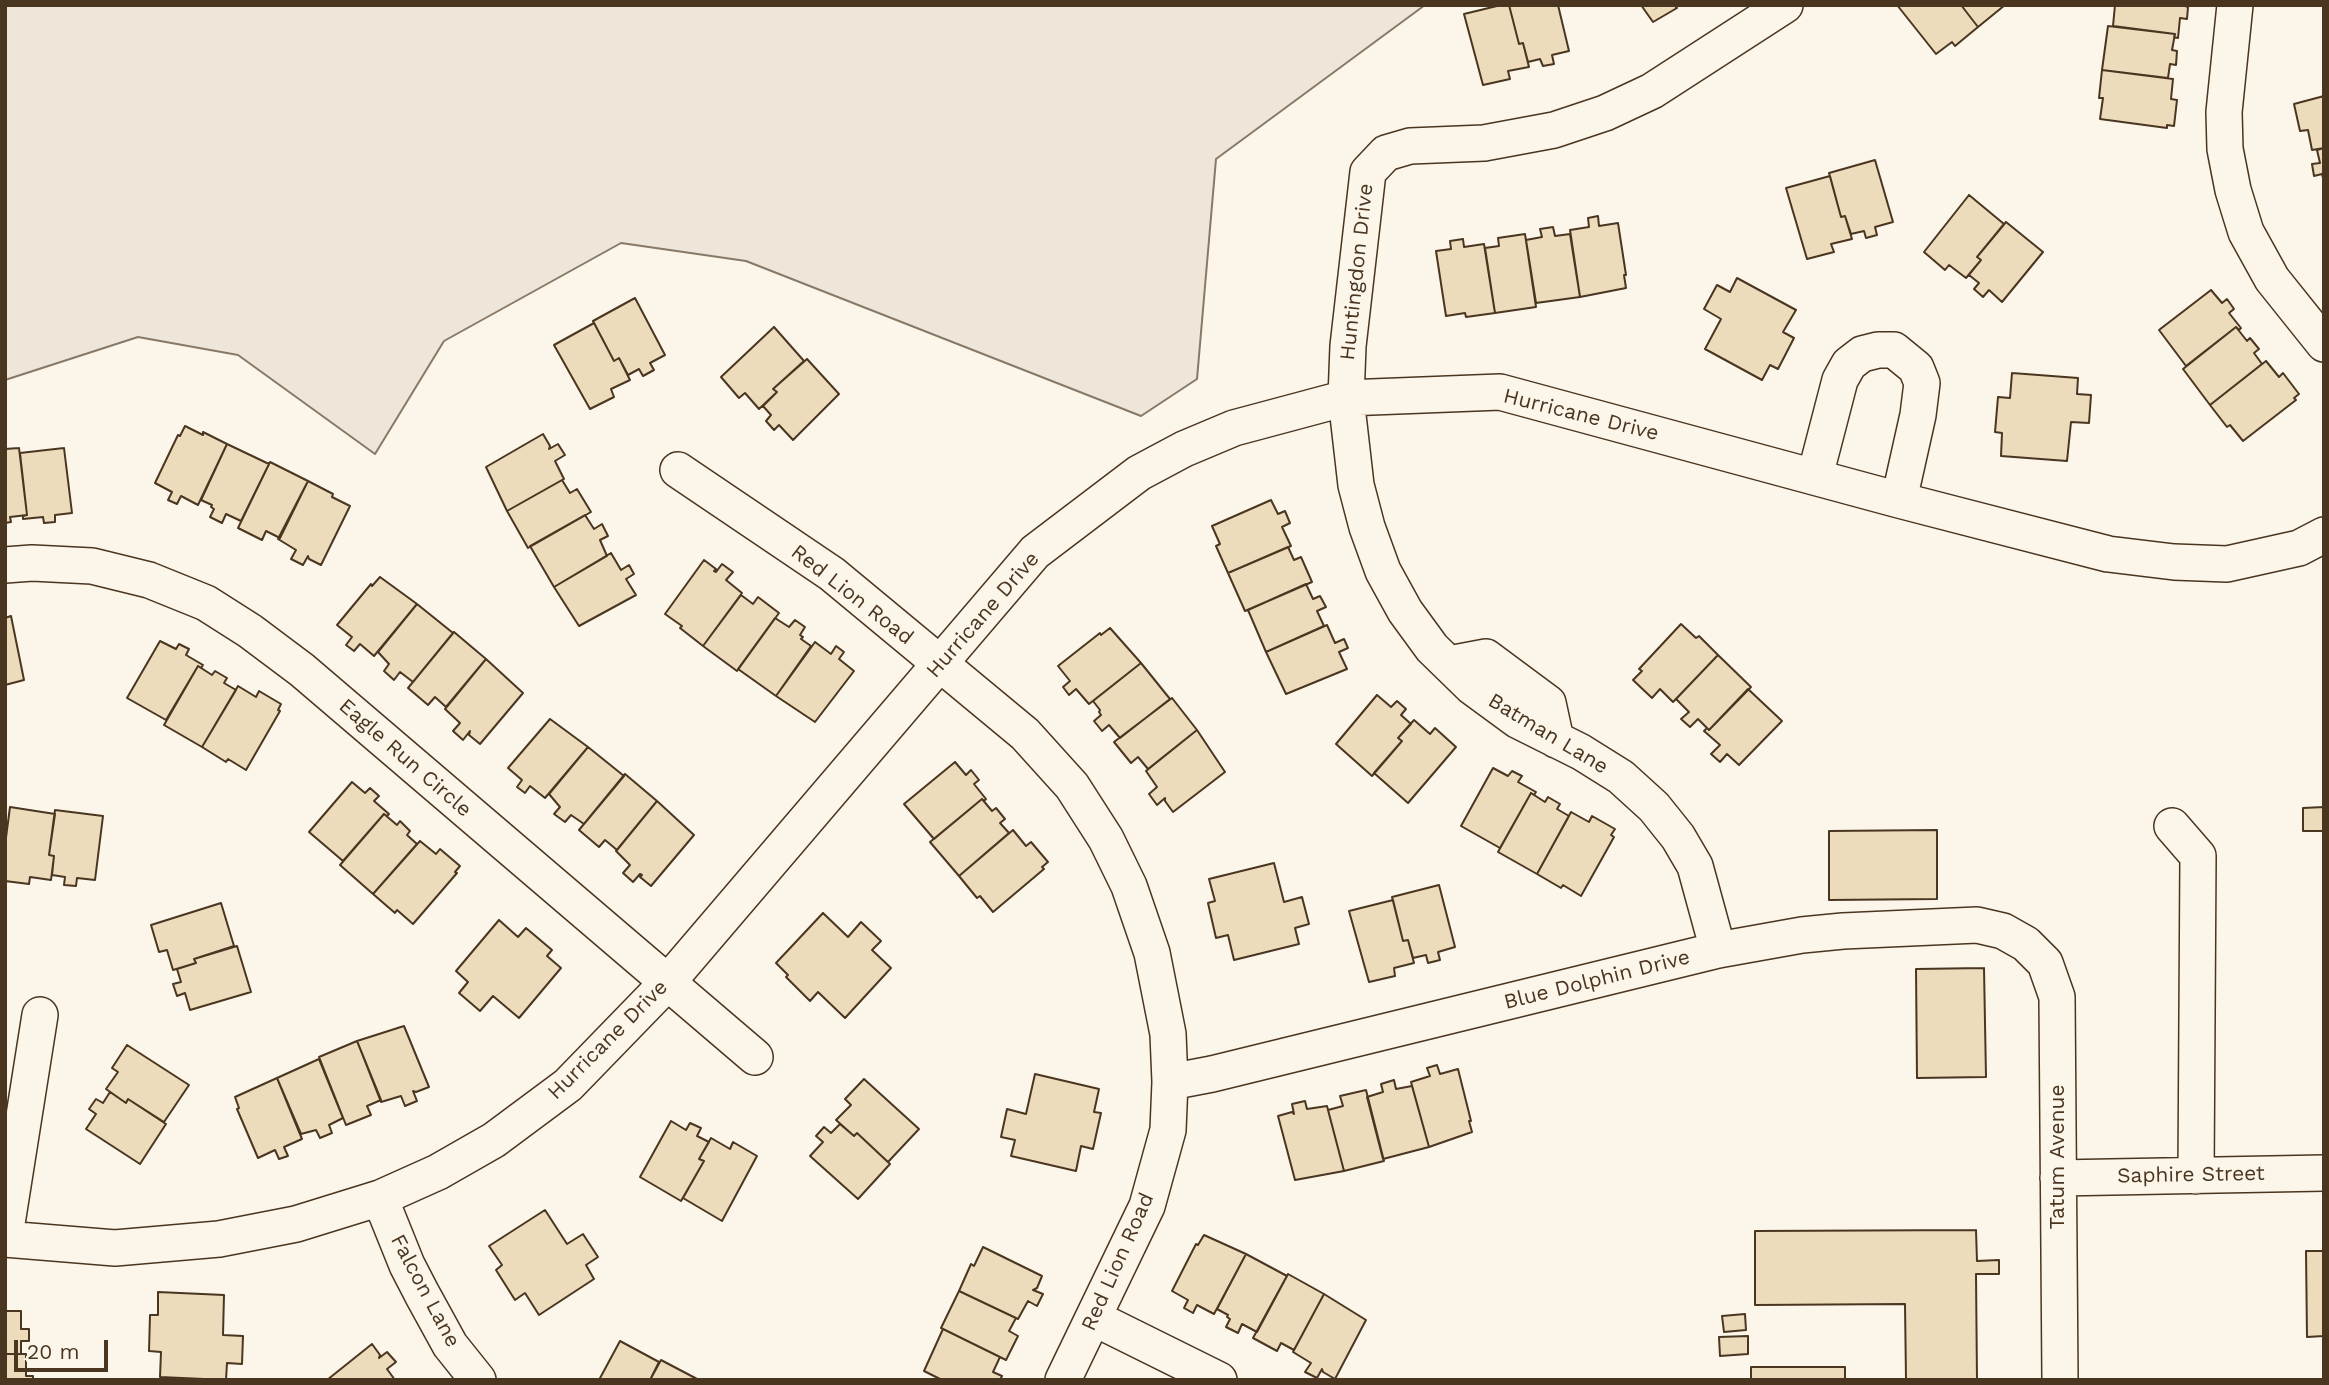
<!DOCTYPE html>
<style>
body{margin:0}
#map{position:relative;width:2329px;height:1385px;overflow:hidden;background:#fbf6e9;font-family:"Work Sans",sans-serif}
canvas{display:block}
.frame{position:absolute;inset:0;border:7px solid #4a3520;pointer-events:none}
.scale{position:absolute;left:14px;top:1340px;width:94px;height:32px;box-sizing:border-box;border:4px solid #4a3520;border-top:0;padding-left:9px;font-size:21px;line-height:24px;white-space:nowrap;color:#4a3520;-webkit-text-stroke:5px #fbf6e9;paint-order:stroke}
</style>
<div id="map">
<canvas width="2329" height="1385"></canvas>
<div class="frame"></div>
<div class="scale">20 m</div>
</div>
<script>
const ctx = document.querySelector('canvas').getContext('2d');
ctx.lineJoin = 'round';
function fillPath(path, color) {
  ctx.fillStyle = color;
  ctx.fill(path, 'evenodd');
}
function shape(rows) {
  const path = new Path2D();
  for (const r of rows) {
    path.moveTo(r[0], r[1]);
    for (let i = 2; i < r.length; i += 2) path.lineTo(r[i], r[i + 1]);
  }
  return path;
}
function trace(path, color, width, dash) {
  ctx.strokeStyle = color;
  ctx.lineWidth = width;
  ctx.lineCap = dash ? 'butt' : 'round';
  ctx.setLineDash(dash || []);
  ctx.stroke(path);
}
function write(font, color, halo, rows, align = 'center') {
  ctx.font = font + ' "Work Sans",sans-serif';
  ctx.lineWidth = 5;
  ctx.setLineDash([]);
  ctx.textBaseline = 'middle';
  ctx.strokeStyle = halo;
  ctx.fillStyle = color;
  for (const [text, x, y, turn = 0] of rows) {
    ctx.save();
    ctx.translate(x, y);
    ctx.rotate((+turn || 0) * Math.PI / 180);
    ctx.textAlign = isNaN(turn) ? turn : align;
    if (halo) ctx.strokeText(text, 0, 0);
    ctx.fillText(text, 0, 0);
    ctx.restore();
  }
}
const green = shape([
 [5,5,1425,5,1216,159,1197,379,1141,416,746,261,621,243,444,341,375,454,238,355,138,337,5,380,5,5]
]);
fillPath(green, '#ede6d9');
trace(green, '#887966', 2);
const building = shape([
 [1501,5,1509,5,1519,44,1523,43,1529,67,1508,71,1510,79,1483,85,1464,14,1501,5],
 [1509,5,1558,5,1569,51,1552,55,1554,64,1543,66,1540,59,1528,62,1523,43,1519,44,1509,5],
 [1641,5,1674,5,1677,8,1653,22,1641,5],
 [1897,5,1961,5,1978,27,1955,46,1952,42,1936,54,1897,5],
 [1961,5,2005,5,1978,27,1961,5],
 [2115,5,2182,5,2188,7,2187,19,2180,18,2178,38,2174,37,2175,34,2113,26,2115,5],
 [2108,26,2175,34,2172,50,2177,51,2176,65,2170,64,2168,78,2102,70,2108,26],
 [2102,70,2173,79,2171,99,2177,100,2174,126,2167,125,2167,128,2100,119,2103,98,2099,98,2102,70],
 [2324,96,2324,148,2312,150,2308,130,2300,131,2294,104,2324,96],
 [2324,148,2324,182,2322,174,2314,176,2312,164,2320,163,2317,150,2324,148],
 [1875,160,1893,222,1875,227,1877,235,1866,238,1864,231,1851,234,1845,216,1841,217,1829,173,1875,160],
 [1830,176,1841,217,1845,216,1852,239,1831,244,1834,252,1807,259,1786,188,1830,176],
 [1969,195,2004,224,1977,257,1981,260,1966,278,1949,265,1945,270,1924,252,1969,195],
 [1598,216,1599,226,1618,223,1626,275,1624,275,1626,288,1580,297,1570,230,1589,227,1588,218,1598,216],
 [2006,222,2043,252,2002,302,1989,290,1983,297,1974,289,1979,283,1969,275,1981,260,1977,257,2006,222],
 [1553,227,1555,236,1570,234,1580,297,1536,303,1526,240,1542,237,1540,229,1553,227],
 [1525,234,1536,307,1495,313,1485,248,1499,246,1498,238,1525,234],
 [1463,239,1464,247,1484,244,1495,313,1466,317,1465,313,1446,316,1436,251,1451,249,1450,241,1463,239],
 [1737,278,1796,310,1783,332,1794,338,1778,369,1770,365,1762,380,1705,349,1721,319,1704,309,1717,285,1730,292,1737,278],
 [2211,290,2222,303,2227,299,2234,309,2229,313,2241,328,2239,330,2236,327,2186,366,2159,330,2211,290],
 [635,298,665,355,650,363,654,370,643,376,639,369,628,375,619,358,614,361,593,321,635,298],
 [594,323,614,361,619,358,630,380,611,389,614,397,590,409,554,345,594,323],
 [774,327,804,361,773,389,777,392,759,409,745,393,739,398,721,377,774,327],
 [2236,327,2247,341,2250,338,2259,349,2254,353,2262,364,2210,405,2183,369,2236,327],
 [807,359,839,394,793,440,779,425,774,430,766,421,771,415,763,406,777,392,773,389,807,359],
 [2266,361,2279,377,2283,373,2299,394,2294,398,2296,400,2243,441,2230,425,2227,427,2210,405,2266,361],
 [2012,373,2078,378,2077,394,2091,395,2089,423,2071,422,2067,461,2001,456,2002,433,1995,432,1998,397,2010,398,2012,373],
 [185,426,203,435,203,432,227,444,198,505,181,496,177,504,168,500,172,492,155,483,178,435,180,436,185,426],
 [543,434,550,446,549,449,558,444,565,455,555,461,564,479,507,511,486,467,543,434],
 [227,444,269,464,241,521,226,514,222,523,210,517,214,509,211,507,212,505,201,500,227,444],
 [19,448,27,515,10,517,11,522,5,523,5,449,19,448],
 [64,448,72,513,55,515,55,522,44,523,43,517,23,519,23,516,27,515,20,453,64,448],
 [270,462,308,481,280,538,266,531,262,540,238,528,270,462],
 [562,480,570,493,577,489,591,512,528,548,507,511,562,480],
 [308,481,333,494,332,497,350,506,321,565,309,559,308,556,303,565,291,559,296,550,278,539,308,481],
 [1271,500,1278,514,1285,511,1290,523,1282,527,1291,546,1228,573,1216,546,1220,544,1212,526,1271,500],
 [585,515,594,529,602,524,608,536,600,540,607,556,554,587,530,546,585,515],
 [1288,547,1294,560,1301,557,1312,582,1245,611,1228,573,1288,547],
 [611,553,621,570,629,565,634,574,626,579,636,595,579,626,554,587,611,553],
 [704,560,716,569,714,571,716,572,722,564,733,572,726,580,742,593,703,646,680,628,682,626,665,614,704,560],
 [380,577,417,604,374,656,360,644,354,651,346,645,352,637,337,625,371,584,372,586,380,577],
 [1306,584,1313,599,1320,596,1326,607,1317,611,1324,626,1266,652,1248,610,1306,584],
 [741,595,753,604,758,597,779,613,737,671,703,646,741,595],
 [417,604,453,633,413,682,400,672,394,680,384,671,389,664,378,652,417,604],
 [11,616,24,680,5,685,5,687,5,618,11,616],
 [775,618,789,627,795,620,805,627,800,635,803,637,801,639,811,646,776,696,738,669,775,618],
 [1681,624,1696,638,1699,636,1718,655,1673,702,1660,689,1652,698,1633,680,1642,671,1639,669,1681,624],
 [1327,625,1335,643,1344,639,1348,648,1339,652,1347,669,1286,694,1266,652,1327,625],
 [1110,628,1141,663,1089,704,1076,689,1069,695,1063,687,1070,681,1058,666,1100,633,1101,635,1110,628],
 [454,632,486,659,446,707,435,697,428,705,408,688,454,632],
 [160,641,176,649,179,644,189,649,186,655,203,665,201,668,198,666,166,720,127,698,160,641],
 [815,642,831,654,836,646,844,652,839,659,854,671,815,722,776,696,815,642],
 [1718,655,1751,687,1709,730,1698,719,1690,727,1681,719,1689,712,1676,699,1718,655],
 [486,659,523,693,480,744,469,735,470,731,463,740,453,731,460,723,445,709,486,659],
 [1141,663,1170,699,1120,738,1109,725,1102,731,1094,721,1101,715,1099,712,1100,710,1093,701,1141,663],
 [198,666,212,675,215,671,227,678,224,683,236,690,202,747,164,725,198,666],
 [238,686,256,697,259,691,281,704,278,710,280,711,246,770,228,759,226,762,202,747,238,686],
 [1748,689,1782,721,1739,765,1727,754,1720,762,1711,754,1720,745,1704,731,1707,728,1709,730,1748,689],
 [1377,695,1391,707,1397,701,1406,709,1401,715,1411,724,1398,738,1402,741,1372,776,1336,744,1377,695],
 [1172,698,1197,730,1148,769,1138,757,1131,763,1114,742,1172,698],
 [550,719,588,747,545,798,530,786,525,793,517,787,522,780,508,768,550,719],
 [1414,720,1430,734,1435,728,1456,747,1408,803,1374,773,1402,741,1398,738,1414,720],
 [1197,730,1225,772,1173,812,1165,801,1165,798,1157,805,1149,794,1157,787,1146,771,1197,730],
 [588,747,624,776,584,824,571,815,565,822,554,814,560,807,549,794,588,747],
 [955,762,966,775,971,770,979,780,974,784,986,799,984,801,982,799,934,839,904,804,955,762],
 [1493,768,1508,776,1512,771,1522,776,1518,782,1536,792,1534,795,1531,793,1500,848,1461,826,1493,768],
 [625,774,657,801,617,850,605,840,599,847,579,830,625,774],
 [352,782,365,793,370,788,379,796,374,801,389,814,387,816,384,814,343,861,309,832,352,782],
 [1531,793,1545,802,1548,797,1560,804,1557,809,1569,816,1537,874,1498,852,1531,793],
 [982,799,992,811,996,808,1005,819,1000,823,1009,833,959,876,930,842,982,799],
 [657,801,694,835,651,886,640,877,642,875,640,874,633,882,623,873,630,865,616,851,657,801],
 [10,807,55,814,49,855,54,856,51,880,30,877,29,884,5,881,5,845,10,807],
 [2324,807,2324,831,2303,831,2303,808,2324,807],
 [55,810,103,816,95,880,77,878,76,886,64,885,65,877,52,875,54,856,49,855,55,810],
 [1571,812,1589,822,1592,816,1615,829,1611,835,1614,837,1581,896,1563,885,1561,888,1537,874,1571,812],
 [384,814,397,825,400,821,410,831,407,835,417,844,373,894,340,865,384,814],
 [1013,830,1026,846,1031,842,1048,862,1042,867,1044,869,993,912,980,896,977,898,959,876,1013,830],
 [1937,830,1937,899,1829,900,1829,831,1937,830],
 [420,841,436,854,440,849,460,866,455,872,457,873,413,924,397,910,395,913,373,894,420,841],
 [1274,863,1284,902,1302,897,1309,924,1295,928,1299,944,1234,960,1228,935,1216,938,1208,903,1215,901,1209,879,1274,863],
 [1439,885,1455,947,1438,952,1440,960,1428,963,1426,955,1413,958,1408,940,1403,941,1392,897,1439,885],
 [1393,900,1403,941,1408,940,1414,963,1394,968,1395,976,1369,982,1349,911,1393,900],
 [221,903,234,946,194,959,196,963,173,970,167,950,159,952,151,925,221,903],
 [823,913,848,937,861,922,881,941,872,950,891,968,845,1018,818,992,810,1001,786,977,788,975,776,963,823,913],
 [499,920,518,937,526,928,552,950,547,956,561,968,519,1018,493,996,480,1011,459,993,468,982,456,971,499,920],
 [237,946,251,992,190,1010,185,993,177,996,173,984,181,982,177,969,196,963,194,959,237,946],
 [1984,968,1986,1077,1917,1078,1916,969,1984,968],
 [404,1026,429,1087,416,1092,413,1091,417,1101,405,1106,401,1096,381,1102,357,1041,404,1026],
 [357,1041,381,1100,367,1106,371,1115,346,1125,319,1057,357,1041],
 [127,1045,189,1085,164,1122,128,1099,126,1103,106,1089,118,1072,112,1068,127,1045],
 [319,1059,343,1118,329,1125,332,1133,320,1138,316,1130,301,1134,277,1078,319,1059],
 [1437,1065,1440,1074,1458,1069,1471,1121,1469,1121,1472,1132,1429,1147,1411,1082,1430,1076,1427,1068,1437,1065],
 [1035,1074,1099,1089,1094,1112,1101,1113,1093,1149,1081,1146,1076,1171,1011,1156,1015,1140,1001,1137,1007,1109,1026,1114,1035,1074],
 [277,1078,302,1139,284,1147,288,1156,279,1159,275,1150,258,1158,237,1109,239,1108,235,1097,277,1078],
 [864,1079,919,1129,888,1162,857,1133,854,1136,836,1120,851,1105,845,1099,864,1079],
 [1394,1080,1396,1089,1412,1086,1429,1147,1383,1159,1367,1097,1383,1092,1381,1084,1394,1080],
 [1366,1090,1384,1161,1344,1171,1328,1110,1343,1106,1340,1096,1366,1090],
 [110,1092,126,1103,128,1099,166,1124,140,1164,86,1129,96,1114,89,1109,96,1099,103,1103,110,1092],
 [1305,1101,1307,1109,1327,1106,1344,1171,1295,1180,1278,1116,1292,1112,1294,1114,1292,1104,1305,1101],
 [671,1121,686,1130,690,1123,701,1128,697,1136,709,1142,699,1159,704,1161,681,1201,640,1177,671,1121],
 [840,1124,854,1136,857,1133,890,1164,858,1199,810,1156,823,1142,816,1136,824,1127,831,1133,840,1124],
 [711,1138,730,1149,733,1142,757,1156,722,1221,683,1198,704,1161,699,1159,711,1138],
 [545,1210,567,1244,583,1234,598,1257,586,1265,594,1279,539,1315,525,1293,515,1300,496,1270,502,1265,489,1246,545,1210],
 [1976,1230,1977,1261,1999,1260,1999,1274,1976,1274,1977,1380,1906,1380,1905,1304,1755,1305,1755,1231,1976,1230],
 [1204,1235,1246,1254,1214,1314,1197,1305,1193,1313,1184,1308,1188,1300,1172,1291,1196,1244,1198,1245,1204,1235],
 [983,1247,1042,1276,1037,1288,1033,1290,1043,1294,1037,1306,1028,1301,1018,1319,959,1291,971,1264,974,1266,983,1247],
 [2306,1251,2324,1251,2324,1336,2307,1337,2306,1251],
 [1246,1254,1287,1276,1257,1332,1242,1324,1238,1333,1226,1327,1230,1319,1227,1317,1228,1315,1217,1309,1246,1254],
 [1288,1274,1324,1294,1294,1350,1281,1343,1277,1351,1253,1338,1288,1274],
 [959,1291,1016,1318,1009,1331,1018,1336,1006,1360,941,1328,959,1291],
 [158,1292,224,1295,223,1335,243,1336,242,1364,227,1363,226,1380,160,1377,161,1352,149,1351,150,1315,158,1315,158,1292],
 [1324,1294,1366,1320,1335,1379,1323,1372,1322,1369,1317,1378,1305,1372,1311,1363,1293,1352,1324,1294],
 [5,1311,21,1311,21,1329,29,1329,29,1341,21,1341,21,1354,5,1354,5,1311],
 [1745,1314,1746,1330,1724,1332,1722,1316,1745,1314],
 [943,1329,1000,1357,993,1372,1002,1376,1000,1380,942,1380,924,1371,943,1329],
 [1748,1336,1748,1354,1720,1356,1719,1337,1748,1336],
 [620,1341,659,1362,650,1380,599,1380,620,1341],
 [372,1344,380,1355,379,1358,387,1352,396,1362,387,1369,395,1380,327,1380,372,1344],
 [5,1354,26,1354,26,1376,33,1376,33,1380,5,1380,5,1354],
 [661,1360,699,1380,650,1380,661,1360],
 [1751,1367,1845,1367,1845,1380,1751,1380,1751,1367]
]);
fillPath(building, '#ecdcbc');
trace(building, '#4a3520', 2);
const minor = shape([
 [2235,5,2224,112,2225,149,2233,190,2246,232,2272,279,2324,344],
 [678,470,832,574,1025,734,1072,786,1106,839,1129,886,1152,953,1168,1034,1170,1082,1168,1130,1147,1206,1063,1380],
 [1815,476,1840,380,1849,364,1862,354,1878,350,1894,350,1916,368,1922,383,1918,415,1899,500],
 [5,565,32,563,92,566,149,580,206,603,250,631,302,670,755,1057],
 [1449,664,1486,657,1548,703,1556,740],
 [2172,826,2198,856,2196,1176],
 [1718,950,1695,866,1678,837,1654,807,1621,777,1581,752,1517,720,1472,687,1432,648,1405,611,1383,571,1367,527,1356,485,1346,398,1348,346,1368,172,1386,153,1410,146,1484,143,1554,130,1605,113,1652,91,1785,5],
 [1170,1082,1212,1074,1718,950,1802,935,1843,931,1977,925,2003,931,2026,944,2045,963,2057,997,2060,1380],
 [2058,1178,2324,1173],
 [380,1198,407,1265,422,1294,450,1345,478,1380],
 [5,1236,40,1015],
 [5,1239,115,1248,219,1239,296,1224,380,1198,438,1172,494,1140,568,1085,667,983,1035,552,1139,473,1184,449,1234,428,1346,398,1500,392,1899,500,2108,554,2174,562,2227,564,2299,548,2324,535],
 [1094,1318,1219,1380]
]);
trace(minor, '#4a3520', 38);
trace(minor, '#fbf6e9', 35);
write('21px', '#4a3520', '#fbf6e9', [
 ["Huntingdon Drive",1357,272,-84],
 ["Hurricane Drive",1581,415,14],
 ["Red Lion Road",852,595,38],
 ["Hurricane Drive",983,615,-49],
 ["Batman Lane",1548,734,31],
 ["Eagle Run Circle",405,758,41],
 ["Blue Dolphin Drive",1597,980,-14],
 ["Hurricane Drive",608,1040,-45],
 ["Tatum Avenue",2058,1157,-90],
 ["Saphire Street",2191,1175,-1],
 ["Red Lion Road",1118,1262,-66],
 ["Falcon Lane",425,1291,62]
]);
</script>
